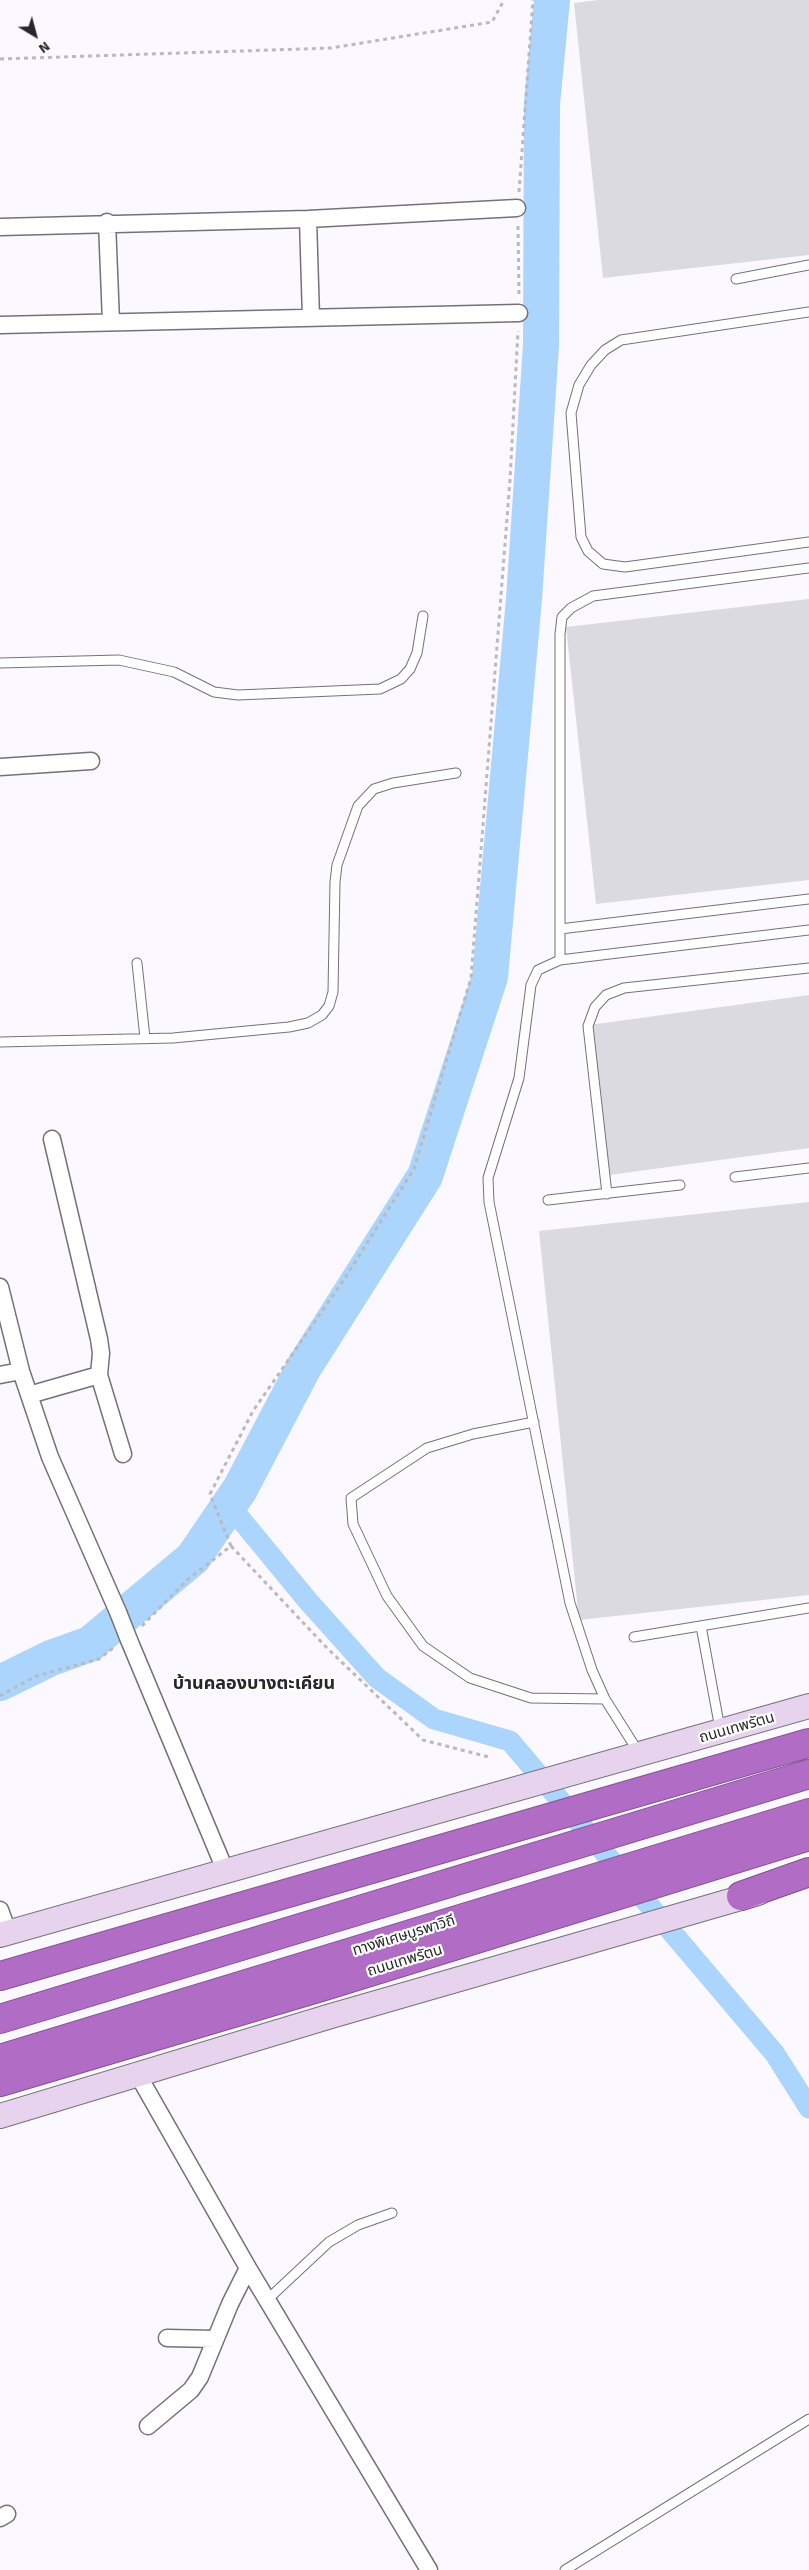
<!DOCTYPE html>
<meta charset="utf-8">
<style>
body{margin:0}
#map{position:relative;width:809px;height:2570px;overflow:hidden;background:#fbf9ff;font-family:Signika,sans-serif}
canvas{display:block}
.north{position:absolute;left:10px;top:10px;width:50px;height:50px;-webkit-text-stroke:4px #fff;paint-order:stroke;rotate:143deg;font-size:14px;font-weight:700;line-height:20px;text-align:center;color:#272729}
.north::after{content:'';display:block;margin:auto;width:18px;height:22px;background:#272729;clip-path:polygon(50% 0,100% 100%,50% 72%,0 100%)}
</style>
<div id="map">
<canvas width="809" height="2570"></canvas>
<div class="north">N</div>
</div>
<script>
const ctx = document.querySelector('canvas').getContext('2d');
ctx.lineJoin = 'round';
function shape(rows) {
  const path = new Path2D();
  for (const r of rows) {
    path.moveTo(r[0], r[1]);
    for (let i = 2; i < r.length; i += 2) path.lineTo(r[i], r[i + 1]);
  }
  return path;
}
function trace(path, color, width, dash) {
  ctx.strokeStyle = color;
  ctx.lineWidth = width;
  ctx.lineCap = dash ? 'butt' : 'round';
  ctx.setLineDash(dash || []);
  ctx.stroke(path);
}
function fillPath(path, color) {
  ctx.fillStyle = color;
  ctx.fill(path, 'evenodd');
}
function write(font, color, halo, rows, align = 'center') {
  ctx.font = font + ' Signika,"Noto Sans Thai",sans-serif';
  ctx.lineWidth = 4.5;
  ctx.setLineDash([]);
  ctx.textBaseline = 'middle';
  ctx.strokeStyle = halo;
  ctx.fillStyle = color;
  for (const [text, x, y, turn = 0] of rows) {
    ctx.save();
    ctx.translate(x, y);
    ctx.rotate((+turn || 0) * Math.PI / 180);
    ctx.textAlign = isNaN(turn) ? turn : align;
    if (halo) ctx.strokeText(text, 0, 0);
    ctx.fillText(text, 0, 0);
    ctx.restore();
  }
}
trace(shape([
 [229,1505,308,1601,377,1678,434,1719,510,1741,775,2054,809,2108]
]), '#acd5fe', 21);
trace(shape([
 [0,1683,51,1658,90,1644,193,1558,240,1489,304,1367,425,1176,490,977,524,599,541,345,542,104,552,0]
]), '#acd5fe', 36);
fillPath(shape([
 [598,0,809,0,809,255,603,278,574,3],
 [809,599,809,880,596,904,566,627],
 [809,995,809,1148,609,1175,589,1025],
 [809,1202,809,1595,579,1620,539,1231]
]), '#dbdae1');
const lane = shape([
 [736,279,809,265],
 [809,312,621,340,605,350,591,365,579,385,571,413,581,537,588,551,603,564,625,567,809,542],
 [0,663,119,660,174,672,214,692,238,695,380,689,401,679,410,669,417,653,423,616],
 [560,929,809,899],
 [560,960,560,634,562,617,571,608,593,596,809,568],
 [137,963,145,1038],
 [0,1042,173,1038,289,1027,308,1023,322,1015,329,1006,333,992,335,882,337,865,358,806,374,789,393,783,456,773],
 [735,1177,809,1168],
 [607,1194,588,1026,595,1007,606,995,624,988,809,968],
 [548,1200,680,1185],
 [534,1422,473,1434,427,1448,351,1498,353,1524,387,1596,423,1646,470,1678,531,1698,605,1699],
 [701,1626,720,1729],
 [634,1637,809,1608],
 [639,1753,605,1699,592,1670,570,1603,489,1202,488,1178,519,1078,531,985,538,970,560,960,809,930],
 [267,2300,329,2242,358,2225,392,2213],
 [565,2570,809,2419]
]);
const street = shape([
 [308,219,311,318],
 [107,222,111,322],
 [0,227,308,219,517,208],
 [0,325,519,313],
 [0,767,91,761],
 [0,1287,21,1371,50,1457,118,1612],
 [0,1375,21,1371],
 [99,1375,123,1454],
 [29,1395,99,1375,101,1353,99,1339,52,1139],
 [129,1640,226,1872],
 [0,1910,8,1932],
 [138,2075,248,2268,429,2570],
 [167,2338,215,2339],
 [148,2426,191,2390,200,2377,230,2304,248,2268],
 [0,2518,7,2514]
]);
const secondary = shape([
 [0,1935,809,1706],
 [0,2116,331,2016,758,1893]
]);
const highway = shape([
 [741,1896,809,1872],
 [0,1976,809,1743],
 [0,2019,809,1774],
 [0,2059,809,1813],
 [0,2082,321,1987,809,1836]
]);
trace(lane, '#747278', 11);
trace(street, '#747278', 19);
trace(secondary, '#747278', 26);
trace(highway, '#81548e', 30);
trace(shape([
 [0,59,331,48,492,22,504,0],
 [519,192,533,0],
 [518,226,519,295],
 [231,1546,210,1494,253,1411,343,1281,414,1169,471,978,510,480,518,331],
 [142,1626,187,1580,231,1546,327,1648,423,1740,489,1757],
 [0,1696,36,1676,99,1659,113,1648]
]), '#bab9bd', 3, [4, 4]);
trace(lane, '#fff', 9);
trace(street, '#fff', 16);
trace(secondary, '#e8d3ee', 24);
trace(highway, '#b16cc5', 28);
const streetBridge = shape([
 [118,1612,129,1640]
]);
trace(streetBridge, '#747278', 19, []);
trace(streetBridge, '#fff', 16);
write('15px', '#272729', '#fff', [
 ["ถนนเทพรัตน",737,1728,-16],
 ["ทางพิเศษบูรพาวิถี",404,1936,-17],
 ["ถนนเทพรัตน",405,1961,-17]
]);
write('bold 18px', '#272729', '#fff', [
 ["บ้านคลองบางตะเคียน",254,1684]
]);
</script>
